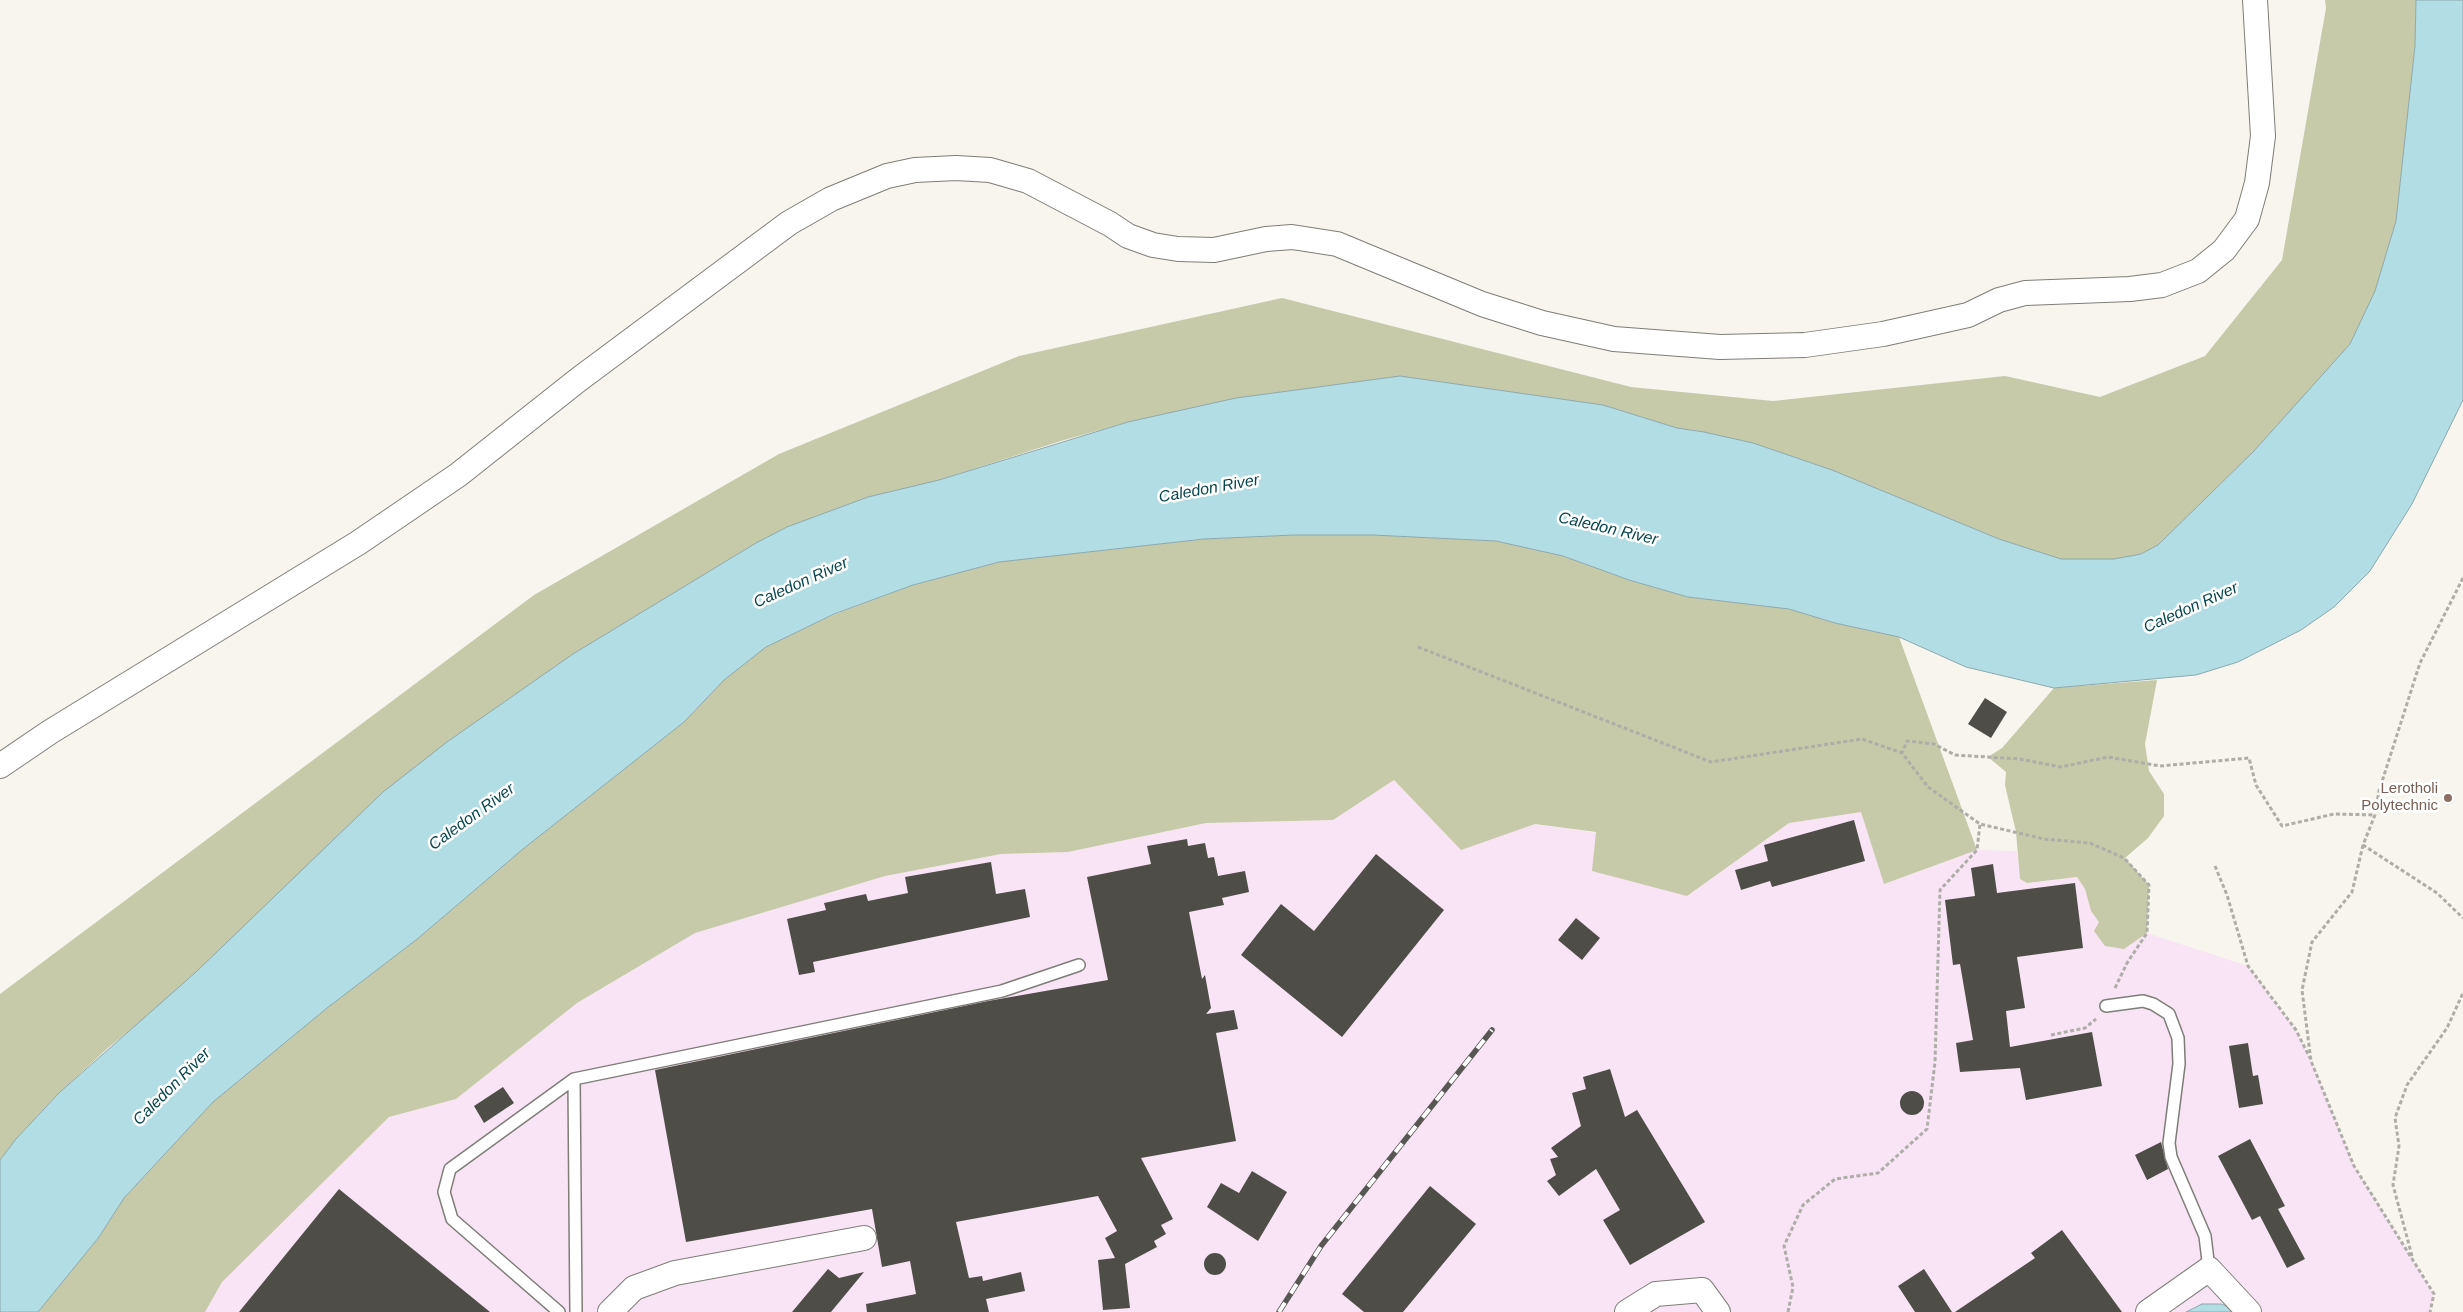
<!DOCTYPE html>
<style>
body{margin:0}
canvas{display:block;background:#f7f5ee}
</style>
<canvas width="2463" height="1312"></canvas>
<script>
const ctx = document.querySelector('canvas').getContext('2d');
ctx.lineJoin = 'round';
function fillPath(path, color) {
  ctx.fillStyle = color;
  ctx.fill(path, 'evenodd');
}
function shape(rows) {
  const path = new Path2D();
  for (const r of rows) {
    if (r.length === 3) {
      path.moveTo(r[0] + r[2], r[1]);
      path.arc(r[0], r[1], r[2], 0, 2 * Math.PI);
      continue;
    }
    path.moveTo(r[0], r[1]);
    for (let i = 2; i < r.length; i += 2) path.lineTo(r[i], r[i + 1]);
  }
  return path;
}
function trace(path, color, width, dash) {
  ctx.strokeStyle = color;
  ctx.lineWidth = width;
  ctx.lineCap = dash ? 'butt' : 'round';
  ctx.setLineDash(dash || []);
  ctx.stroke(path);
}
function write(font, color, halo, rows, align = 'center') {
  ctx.font = font + ' Helvetica,sans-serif';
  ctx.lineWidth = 5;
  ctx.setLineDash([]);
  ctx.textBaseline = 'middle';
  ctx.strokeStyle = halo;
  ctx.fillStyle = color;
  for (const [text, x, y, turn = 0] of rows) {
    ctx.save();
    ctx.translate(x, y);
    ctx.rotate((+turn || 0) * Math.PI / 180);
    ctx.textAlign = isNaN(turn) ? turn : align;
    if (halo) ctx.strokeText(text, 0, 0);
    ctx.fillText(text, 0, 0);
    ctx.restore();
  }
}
fillPath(shape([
 [1394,780,1460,849,1535,824,1597,833,1687,896,1789,823,1861,811,1884,884,1977,850,2017,851,2020,879,2027,883,2077,877,2085,889,2091,911,2124,948,2147,933,2248,966,2296,1030,2311,1061,2354,1166,2434,1294,2430,1312,205,1312,222,1282,268,1227,389,1117,456,1099,577,1003,695,933,885,876,1001,854,1068,852,1206,823,1333,820]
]), '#f8e4f4');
fillPath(shape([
 [2325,0,2416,0,2415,46,2396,221,2375,291,2350,344,2315,384,2254,451,2177,527,2158,545,2141,554,2114,559,2061,559,1999,539,1832,470,1753,443,1704,432,1677,428,1603,405,1400,376,1236,398,1128,422,1061,441,939,480,868,497,787,527,756,543,573,654,447,742,156,1009,108,1048,59,1093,16,1139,0,1160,0,994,534,595,779,454,1019,356,1282,298,1631,387,1773,401,2005,376,2100,397,2205,356,2282,260,2326,8],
 [1294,535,1373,535,1496,541,1563,556,1629,580,1688,597,1789,609,1835,623,1899,637,1977,850,1884,884,1861,812,1789,823,1687,896,1592,871,1596,832,1535,824,1461,850,1394,780,1333,820,1206,823,1068,852,1001,854,885,876,695,933,577,1003,456,1099,389,1117,222,1282,205,1312,38,1312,99,1237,124,1198,213,1102,327,1008,416,940,523,849,684,722,724,680,765,647,833,615,913,585,999,562,1204,539],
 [2157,680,2145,744,2149,771,2164,794,2164,816,2148,838,2125,858,2149,885,2147,933,2124,949,2105,946,2094,931,2099,922,2091,911,2085,889,2077,877,2027,883,2020,879,2016,832,2005,785,2006,772,1988,757,2002,748,2054,688]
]), '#c6caa9');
const water = shape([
 [2416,0,2463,0,2463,400,2412,504,2370,571,2334,607,2301,630,2238,662,2196,675,2054,688,1966,667,1899,637,1835,623,1789,609,1688,597,1629,580,1563,556,1496,541,1373,535,1294,535,1204,539,999,562,913,585,834,614,766,647,724,680,684,722,523,849,416,940,327,1008,213,1102,124,1198,99,1237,38,1312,0,1312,0,1160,16,1139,59,1093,196,972,383,792,447,742,573,654,756,543,787,527,868,497,939,480,1128,422,1236,398,1400,376,1603,405,1677,428,1704,432,1753,443,1832,470,1999,539,2061,559,2114,559,2141,554,2158,545,2254,451,2350,344,2375,291,2396,221,2415,46,2416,0],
 [2202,1304,2221,1304,2241,1312,2186,1312,2202,1304]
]);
fillPath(water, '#b3dde5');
trace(water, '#8ba8ad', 1);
fillPath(shape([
 [1985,698,2007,712,1991,738,1968,724],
 [1854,820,1865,861,1772,887,1770,881,1741,890,1735,870,1768,861,1764,845],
 [1187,839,1188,846,1205,843,1208,858,1214,857,1218,876,1245,871,1249,892,1222,898,1224,905,1189,912,1202,979,1205,975,1211,1008,1206,1014,1234,1010,1238,1029,1216,1033,1236,1141,1141,1158,1173,1219,1161,1225,1166,1234,1154,1241,1157,1247,1125,1264,1130,1308,1103,1310,1098,1260,1115,1258,1105,1238,1117,1231,1098,1196,956,1222,969,1278,982,1276,983,1281,1021,1272,1025,1291,986,1299,989,1312,867,1312,866,1304,916,1294,910,1261,882,1267,872,1209,686,1242,655,1070,988,1001,1108,980,1087,877,1151,864,1147,846],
 [1376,854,1444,910,1342,1037,1241,955,1281,904,1314,931],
 [991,862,996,894,1025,889,1030,917,813,962,815,972,799,975,787,919,826,910,824,903,866,894,868,901,908,893,905,877],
 [1993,864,1997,893,2075,883,2083,948,2017,957,2025,1008,2006,1011,2010,1047,2092,1032,2102,1086,2026,1100,2020,1068,1960,1072,1956,1043,1973,1040,1960,964,1953,965,1945,900,1975,896,1971,868],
 [1576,918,1600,938,1582,960,1558,940],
 [2248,1043,2253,1076,2258,1075,2263,1104,2239,1108,2229,1046],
 [1610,1069,1625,1117,1637,1110,1705,1222,1630,1265,1603,1220,1620,1210,1596,1169,1559,1196,1547,1181,1556,1175,1550,1159,1558,1157,1551,1148,1581,1126,1572,1093,1586,1089,1583,1077],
 [503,1087,514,1103,484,1123,474,1106],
 [1912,1103,12],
 [2250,1139,2285,1206,2278,1209,2305,1259,2287,1268,2260,1216,2252,1220,2218,1156],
 [2161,1142,2168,1169,2147,1180,2135,1155],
 [1252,1171,1287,1192,1258,1241,1207,1207,1221,1183,1239,1193],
 [1430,1186,1476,1224,1403,1312,1364,1312,1342,1294],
 [339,1189,490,1312,239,1312],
 [2062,1230,2122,1312,1955,1312,2035,1258,2031,1253],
 [1215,1264,11],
 [828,1269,839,1278,864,1272,831,1312,792,1312],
 [1924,1269,1952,1312,1915,1312,1898,1286]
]), '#4f4d47');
const service = shape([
 [2106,1006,2143,1001,2153,1004,2169,1014,2178,1038,2179,1064,2169,1143,2171,1157,2205,1236,2209,1269],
 [559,1312,452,1219,444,1192,450,1169,574,1079],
 [576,1312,574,1079,1002,991,1079,965]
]);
const minor = shape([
 [0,766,50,732,358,543,458,475,578,380,789,223,831,199,887,176,915,170,956,168,990,170,1028,181,1110,224,1128,236,1153,245,1178,249,1214,250,1266,239,1292,237,1337,244,1482,304,1542,323,1614,339,1720,347,1805,345,1883,334,1968,315,1999,300,2025,293,2130,289,2162,285,2198,271,2224,250,2247,219,2257,183,2263,136,2255,0],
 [610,1312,634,1288,675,1273,864,1238],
 [1627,1312,1656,1294,1702,1290,1718,1312],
 [2148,1312,2209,1269,2249,1312]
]);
trace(service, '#7f7d77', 14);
trace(minor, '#7f7d77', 26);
trace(shape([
 [2463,578,2420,663,2379,791,2375,815,2363,845,2437,893,2463,918],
 [1418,647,1711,762,1862,739,1902,753],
 [2363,845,2352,892,2312,942,2302,990,2311,1061,2354,1166,2434,1294,2430,1312],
 [2215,866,2227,895,2248,966,2296,1030,2310,1058],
 [2115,988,2127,963,2147,933,2149,885,2124,858,2090,843,2044,839,1980,824,1928,787,1902,753,1907,741,1934,744,1955,755,2020,759,2061,767,2108,757,2160,766,2249,758,2256,785,2282,826,2334,814,2375,815],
 [2051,1035,2085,1028,2096,1019],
 [2412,1256,2393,1185,2399,1146,2395,1118,2407,1085,2447,1028,2463,993],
 [1788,1312,1793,1287,1784,1246,1803,1205,1835,1179,1878,1173,1927,1129,1935,1062,1940,890,1977,850,1980,824]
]), '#afada7', 3, [4, 2.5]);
trace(service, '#fff', 11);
trace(minor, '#fff', 24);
const rail = shape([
 [1279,1312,1321,1246,1492,1030]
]);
trace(rail, '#595753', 5.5);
trace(rail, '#fff', 4, [11]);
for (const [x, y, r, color] of [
 [2448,798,5,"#8d6e63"]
]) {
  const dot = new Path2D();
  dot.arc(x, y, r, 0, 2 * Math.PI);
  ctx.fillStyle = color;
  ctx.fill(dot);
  trace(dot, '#fff', 2);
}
write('15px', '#785e54', '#fff', [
 ["Lerotholi",2438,789],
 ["Polytechnic",2438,806]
], 'right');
write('italic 16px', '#084750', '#fff', [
 ["Caledon River",1209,489,-10],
 ["Caledon River",1608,529,13],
 ["Caledon River",801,583,-24],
 ["Caledon River",2191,608,-24],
 ["Caledon River",472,817,-36],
 ["Caledon River",172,1087,-45]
]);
</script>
